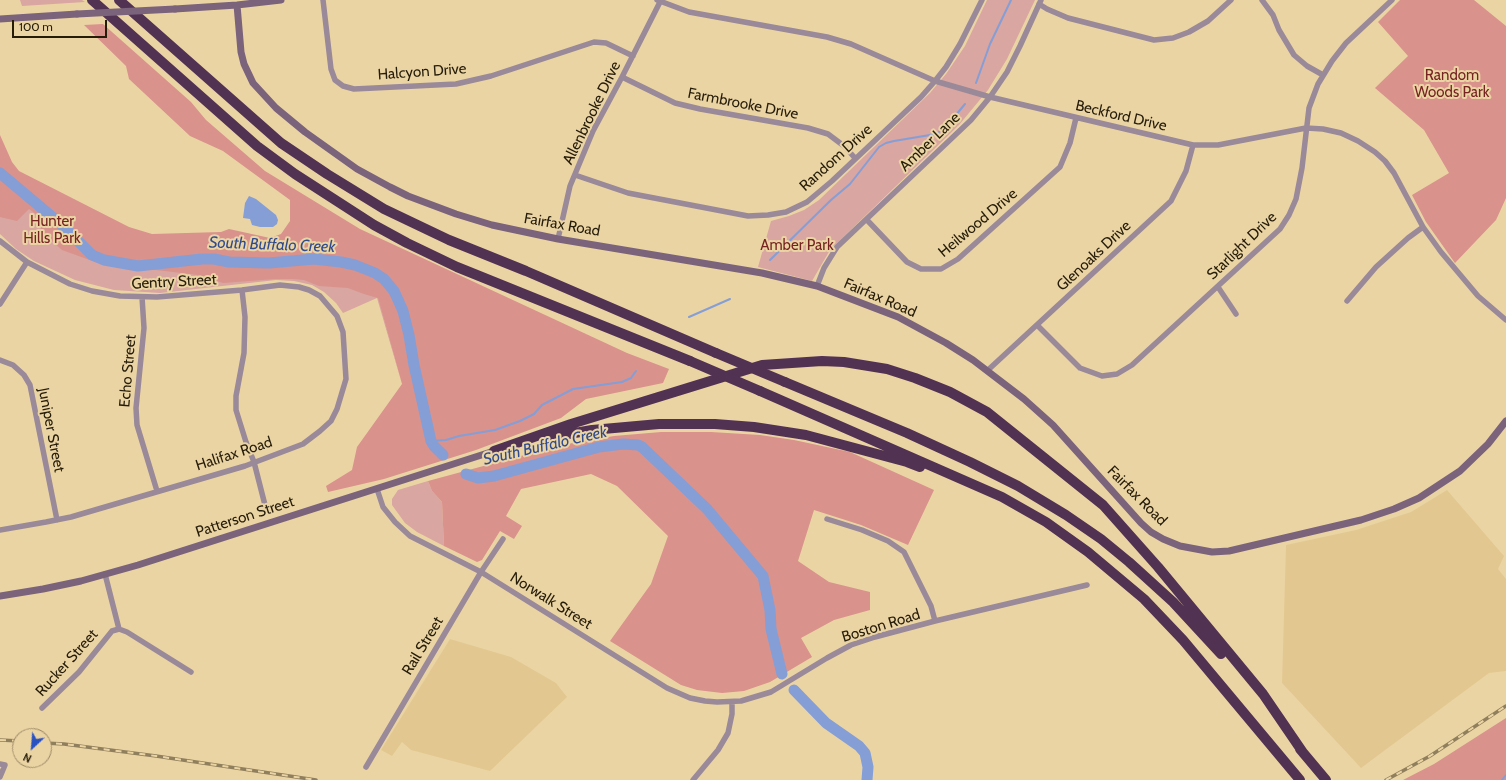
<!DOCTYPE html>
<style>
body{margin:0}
#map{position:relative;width:1506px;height:780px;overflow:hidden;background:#ebd4a4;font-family:Cabin,sans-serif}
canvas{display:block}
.north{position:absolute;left:12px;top:728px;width:40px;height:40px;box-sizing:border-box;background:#ebd4a4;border:1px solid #9c8a66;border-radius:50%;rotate:206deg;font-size:11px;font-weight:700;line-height:16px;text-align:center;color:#251c09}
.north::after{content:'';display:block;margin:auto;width:14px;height:18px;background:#2a51c0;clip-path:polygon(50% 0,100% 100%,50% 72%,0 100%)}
.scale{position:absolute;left:12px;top:20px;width:95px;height:18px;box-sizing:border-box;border:2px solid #251c09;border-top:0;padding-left:5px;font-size:12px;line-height:14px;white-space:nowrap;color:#251c09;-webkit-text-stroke:3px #ebd4a4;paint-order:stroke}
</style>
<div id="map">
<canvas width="1506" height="780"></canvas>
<div class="north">N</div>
<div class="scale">100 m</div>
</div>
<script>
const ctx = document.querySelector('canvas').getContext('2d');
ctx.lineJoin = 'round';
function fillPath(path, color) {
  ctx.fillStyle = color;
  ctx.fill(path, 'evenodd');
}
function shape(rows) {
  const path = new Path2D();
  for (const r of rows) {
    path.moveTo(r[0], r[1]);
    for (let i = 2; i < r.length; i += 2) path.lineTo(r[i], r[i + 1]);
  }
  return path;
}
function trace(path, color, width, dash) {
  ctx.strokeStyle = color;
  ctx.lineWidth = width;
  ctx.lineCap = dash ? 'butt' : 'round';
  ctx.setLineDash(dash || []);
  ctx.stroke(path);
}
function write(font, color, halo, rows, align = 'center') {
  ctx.font = font + ' Cabin,sans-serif';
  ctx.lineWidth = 4;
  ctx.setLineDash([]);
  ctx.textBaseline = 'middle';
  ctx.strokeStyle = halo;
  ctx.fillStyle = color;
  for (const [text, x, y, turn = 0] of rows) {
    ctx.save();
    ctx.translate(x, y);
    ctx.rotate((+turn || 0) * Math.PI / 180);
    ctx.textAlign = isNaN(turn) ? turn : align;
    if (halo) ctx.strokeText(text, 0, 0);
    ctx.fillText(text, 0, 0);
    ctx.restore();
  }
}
fillPath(shape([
 [1447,490,1504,556,1498,569,1506,579,1506,671,1489,673,1361,768,1282,683,1286,545,1356,530,1411,512],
 [450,639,511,657,556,683,567,697,490,771,411,750,402,742,392,756,381,750]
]), '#e2c890');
fillPath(shape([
 [20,0,82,0,85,2,22,6],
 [987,0,1035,0,1007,59,988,90,959,125,830,250,812,281,758,267,771,221,789,216,804,210,819,200,930,93,946,74,965,46],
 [0,165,147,240,364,245,402,384,377,298,343,313,336,303,324,292,312,285,294,281,276,280,160,293,114,290,75,280,34,261,16,249,0,234],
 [428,481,432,491,442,502,444,546,417,532,405,523,392,505,392,499,398,490]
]), '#d9a6a1');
fillPath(shape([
 [1400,0,1474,0,1506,26,1506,198,1496,220,1455,263,1426,222,1412,195,1449,173,1424,130,1375,88,1408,56,1378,22],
 [103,24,191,102,206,120,265,171,360,229,627,353,669,369,663,383,586,399,561,418,476,450,384,479,328,492,326,486,352,470,357,447,402,384,378,298,364,294,348,288,319,286,304,280,293,279,275,279,223,283,198,275,98,263,62,250,41,231,40,217,29,209,17,221,0,217,0,135,12,162,19,171,129,227,152,234,221,232,229,229,270,238,281,234,290,221,290,200,223,151,190,136,129,79,126,66,84,25],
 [661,432,711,432,760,435,794,440,850,452,934,490,908,545,861,525,814,510,798,561,829,582,870,592,870,610,834,620,801,638,812,657,770,682,744,691,722,693,697,690,681,685,610,641,651,584,668,536,617,486,591,474,521,489,506,516,522,526,514,539,500,531,482,560,477,562,444,546,442,502,432,491,428,481,561,445,614,436],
 [1506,718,1506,780,1403,780,1434,764]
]), '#d9928c');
fillPath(shape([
 [249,196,256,199,276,215,278,220,277,224,273,227,260,227,252,225,250,219,243,218,245,203]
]), '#859ed6');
trace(shape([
 [976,83,990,44,1011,0],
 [770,260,831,200,850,184,879,147,886,143,894,141,936,134,946,127,965,104],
 [689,317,730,299],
 [431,441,446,440,459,436,495,430,520,421,534,414,542,405,573,389,622,382,631,378,636,371],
 [1502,780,1506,775]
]), '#859ed6', 2);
trace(shape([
 [0,173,63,226,92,255,104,260,138,266,202,259,214,259,229,262,269,263,314,259,341,262,355,265,375,273,384,279,394,291,403,311,409,335,414,365,431,441,434,446,443,455],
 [466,474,478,478,494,476,599,447,623,444,638,445,642,447,707,509,763,576,770,610,771,629,782,674],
 [794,690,826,723,859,746,865,753,868,767,867,780]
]), '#859ed6', 11);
trace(shape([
 [323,0,331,69,335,80,343,86,354,89,456,84,491,76,594,42,606,43,633,56],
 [657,0,689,12,827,37,851,44,935,81,990,97,1193,145,1218,145,1306,128,1323,129,1341,133,1358,141,1375,152,1385,161,1394,173,1423,227,1441,252,1478,296,1506,320],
 [1262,0,1273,15,1279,30,1294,55,1307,66,1323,75],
 [1039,4,1047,9,1068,18,1154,40,1173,38,1189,32,1208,21,1231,0],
 [622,77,675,103,700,109,808,128,828,134,844,146,855,158],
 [575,175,628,193,748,216,768,215,786,212,807,202,832,181,921,97,935,81,946,67,960,44,982,0],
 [867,220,907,262,921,269,941,269,958,259,1060,167,1070,143,1076,118],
 [558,239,570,186,593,131,622,77,660,2],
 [0,241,27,262,70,284,92,291,120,296,157,297,242,290,280,285,299,287,309,290,320,296,337,316,343,332,346,379,337,409,331,421,320,431,303,444,245,466,71,517,46,522,0,530],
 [817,286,824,268,837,247,971,120,990,97,1007,72,1020,46,1041,0],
 [1218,287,1236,314],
 [242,290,245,317,244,353,236,396,236,410,246,442,254,462,266,509],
 [142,297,144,328,136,408,137,425,157,491],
 [1347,301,1376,267,1408,238,1423,227],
 [0,304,27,262],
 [1037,325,1080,368,1102,376,1117,374,1132,365,1280,229,1289,215,1296,199,1302,168,1309,108,1318,84,1332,61,1346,43,1392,0],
 [0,360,13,365,24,375,30,385,57,520],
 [988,370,1171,201,1186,171,1193,145],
 [377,489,383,507,395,522,410,536,481,572,667,688,690,698,705,701,717,702,741,701,771,692,827,658,851,645,875,637,935,621,1087,585],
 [827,519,862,530,888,541,904,552,931,606,935,621],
 [105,574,119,629],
 [42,708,79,672,112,631,119,629,127,632,191,672],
 [0,764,5,765,0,777],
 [366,767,481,572,503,539],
 [693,780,718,750,728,733,732,714,732,702]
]), '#998999', 5.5);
trace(shape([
 [237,5,241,52,244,64,253,83,276,108,305,132,357,169,390,187,408,196,456,214,492,225,558,239,762,273,817,286,898,317,946,343,973,360,1024,399,1053,425,1141,523,1151,532,1163,539,1180,546,1212,552,1229,551,1361,520,1394,509,1419,498,1460,471,1488,444,1506,421],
 [175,9,237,5,281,0],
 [0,19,77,14],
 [0,596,43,589,81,581,138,565,494,451]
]), '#7b637b', 7);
trace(shape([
 [92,0,257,146,295,174,374,225,407,243,457,267,690,361],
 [119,0,281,143,327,174,384,209,449,240,526,271,716,353],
 [785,382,907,433,970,462,1018,486,1066,515,1101,539,1129,562,1173,602,1221,654],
 [760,391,1002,497,1046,522,1088,552,1144,599,1183,640,1300,780],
 [546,438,592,430,659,424,715,424,754,427,806,435,907,462,920,467],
 [494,451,571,424,762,365,822,361,844,362,887,369,915,378,950,392,987,412,1103,505,1158,567,1263,694,1304,754],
 [1300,749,1326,780]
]), '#523253', 10);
const rail = shape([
 [0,740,20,741],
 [44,743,64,744,156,756,316,780],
 [1386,780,1430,756,1506,706]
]);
trace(rail, '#907f5c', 3.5);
trace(rail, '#ebd4a4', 2, [6]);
trace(shape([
 [77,14,175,9]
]), '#7b637b', 7);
trace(shape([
 [716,353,785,382],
 [690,361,760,391]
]), '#523253', 10);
write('15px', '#251c09', '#ebd4a4', [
 ["Halcyon Drive",422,72,-4],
 ["Farmbrooke Drive",743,104,11],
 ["Allenbrooke Drive",592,113,-64],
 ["Beckford Drive",1121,116,13],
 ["Amber Lane",930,142,-44],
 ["Random Drive",836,158,-42],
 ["Heilwood Drive",978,223,-40],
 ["Fairfax Road",562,225,10],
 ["Starlight Drive",1242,246,-44],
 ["Glenoaks Drive",1094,256,-43],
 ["Gentry Street",174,282,-3],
 ["Fairfax Road",880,298,23],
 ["Echo Street",128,371,-85],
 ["Juniper Street",51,430,79],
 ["Halifax Road",234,454,-18],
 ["Fairfax Road",1137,496,45],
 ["Patterson Street",245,517,-18],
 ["Norwalk Street",551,601,32],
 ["Boston Road",881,626,-17],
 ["Rail Street",423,646,-59],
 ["Rucker Street",67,663,-48]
]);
write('15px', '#762321', '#ebd4a4', [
 ["Random",1452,76],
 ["Woods Park",1452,93],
 ["Hunter",52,222],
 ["Hills Park",52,239],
 ["Amber Park",797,246]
]);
write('italic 16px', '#2f4a8d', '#ebd4a4', [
 ["South Buffalo Creek",272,245,2],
 ["South Buffalo Creek",545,446,-13]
]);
</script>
